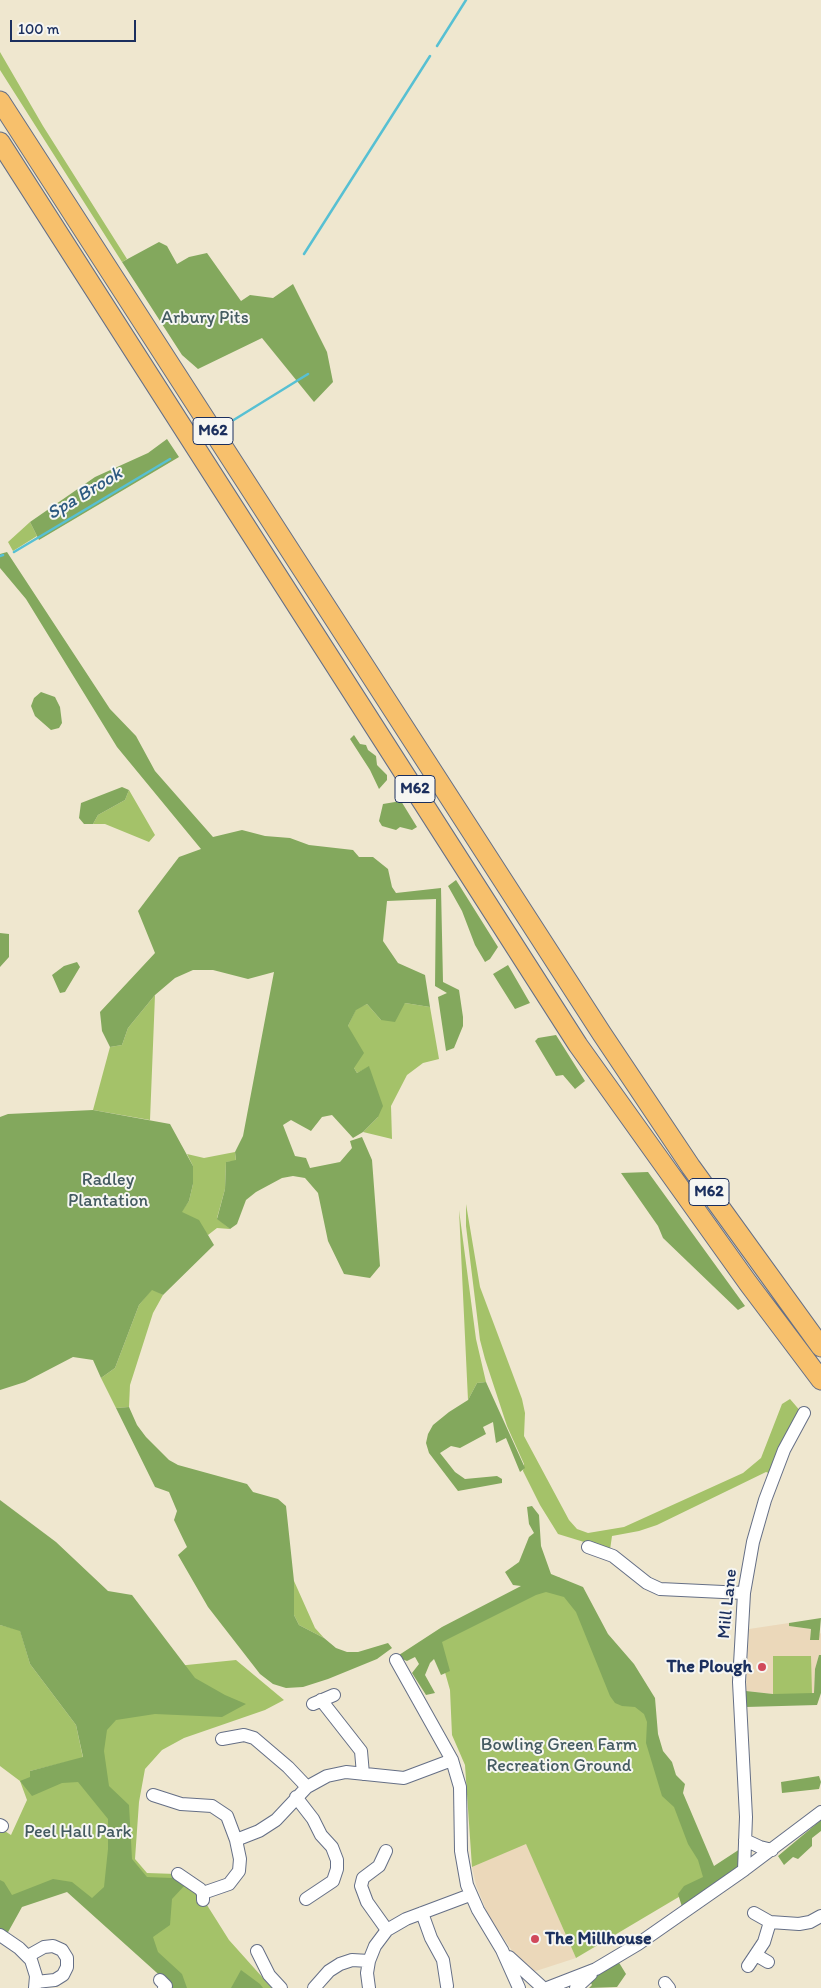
<!DOCTYPE html>
<style>
body{margin:0}
#map{position:relative;width:821px;height:1988px;overflow:hidden;background:#efe7cf;font-family:Itim,sans-serif}
canvas{display:block}
.scale{position:absolute;left:10px;top:20px;width:126px;height:22px;box-sizing:border-box;border:2px solid #1b2f5e;border-top:0;padding-left:6px;font-size:15px;line-height:18px;white-space:nowrap;color:#1b2f5e;-webkit-text-stroke:4px #f6f6f2;paint-order:stroke}
</style>
<div id="map">
<canvas width="821" height="1988"></canvas>
<div class="scale">100 m</div>
</div>
<script>
const ctx = document.querySelector('canvas').getContext('2d');
ctx.lineJoin = 'round';
function fillPath(path, color) {
  ctx.fillStyle = color;
  ctx.fill(path, 'evenodd');
}
function shape(rows) {
  const path = new Path2D();
  for (const r of rows) {
    path.moveTo(r[0], r[1]);
    for (let i = 2; i < r.length; i += 2) path.lineTo(r[i], r[i + 1]);
  }
  return path;
}
function trace(path, color, width, dash) {
  ctx.strokeStyle = color;
  ctx.lineWidth = width;
  ctx.lineCap = dash ? 'butt' : 'round';
  ctx.setLineDash(dash || []);
  ctx.stroke(path);
}
function write(font, color, halo, rows, align = 'center') {
  ctx.font = font + ' Itim,sans-serif';
  ctx.lineWidth = 4;
  ctx.setLineDash([]);
  ctx.textBaseline = 'middle';
  ctx.strokeStyle = halo;
  ctx.fillStyle = color;
  for (const [text, x, y, turn = 0] of rows) {
    ctx.save();
    ctx.translate(x, y);
    ctx.rotate((+turn || 0) * Math.PI / 180);
    ctx.textAlign = isNaN(turn) ? turn : align;
    if (halo) ctx.strokeText(text, 0, 0);
    ctx.fillText(text, 0, 0);
    ctx.restore();
  }
}
fillPath(shape([
 [789,1623,789,1626,811,1629,810,1640,821,1633,821,1655,819,1655,815,1669,814,1693,773,1694,746,1691,749,1629],
 [526,1843,576,1958,536,1971,533,1970,513,1952,489,1917,476,1885,472,1867]
]), '#ebd8ba');
fillPath(shape([
 [0,52,43,126,127,259,122,262,0,70],
 [30,522,37,536,13,551,8,542],
 [129,790,155,835,149,842,105,824,93,824,98,815,125,800],
 [155,995,150,1120,93,1110,110,1047,122,1045,128,1028],
 [405,1003,430,1007,439,1059,423,1063,407,1075,391,1106,392,1139,363,1132,378,1117,369,1067,357,1073,354,1068,348,1026,356,1009,367,1004,381,1020],
 [235,1152,236,1161,226,1162,225,1189,217,1218,230,1229,217,1228,208,1235,181,1212,189,1201,193,1184,193,1166,187,1154,204,1158],
 [466,1204,480,1287,522,1399,525,1413,524,1436,569,1520,577,1529,588,1533,624,1527,743,1473,761,1458,782,1404,790,1399,802,1413,774,1475,766,1472,657,1525,639,1531,612,1536,610,1550,558,1534,540,1505,523,1471,524,1464,507,1426,485,1359,480,1340,466,1226],
 [459,1210,476,1339,486,1382,477,1383,468,1400],
 [152,1289,163,1295,153,1313,130,1385,129,1407,116,1408,101,1378,115,1368,139,1305],
 [559,1577,639,1687,709,1879,576,1958,526,1844,472,1867,465,1765,452,1735,450,1690,435,1637],
 [294,1581,315,1628,324,1638,299,1625,294,1615],
 [0,1625,20,1630,30,1664,76,1725,83,1758,30,1771,30,1777,26,1778,92,1762,88,1675,236,1660,284,1700,265,1710,184,1738,162,1750,145,1769,139,1802,135,1859,147,1873,176,1874,195,1886,229,1940,272,1988,174,1988,67,1889,12,1902,0,1923,0,1828,11,1835,27,1800,20,1781,0,1766],
 [773,1656,811,1656,812,1694,773,1694]
]), '#a4c269');
fillPath(shape([
 [159,242,167,246,177,264,189,257,207,253,241,301,250,295,273,298,293,284,327,352,333,382,314,402,262,338,198,369,182,355,122,262],
 [167,439,179,457,39,540,30,522,95,477,148,453],
 [7,552,110,709,136,736,155,771,213,837,242,830,265,836,290,838,309,845,353,850,359,857,373,857,388,869,392,887,396,893,441,888,443,982,459,990,463,1017,463,1026,454,1048,446,1051,438,997,447,993,435,986,436,899,387,901,383,941,398,963,425,975,430,1007,405,1003,395,1022,381,1020,367,1004,356,1010,348,1026,364,1053,354,1068,357,1073,369,1066,383,1106,378,1117,363,1132,353,1138,332,1115,322,1117,311,1131,291,1120,283,1125,295,1156,306,1158,310,1168,340,1162,352,1148,350,1141,362,1137,372,1160,380,1266,370,1278,344,1274,328,1241,318,1193,305,1178,293,1176,282,1178,256,1192,246,1200,237,1224,230,1229,217,1219,225,1189,226,1162,236,1160,235,1152,243,1136,274,972,248,979,213,970,193,970,175,978,155,995,128,1028,122,1045,110,1047,102,1031,100,1012,155,953,138,911,179,857,201,849,117,747,26,599,0,568,0,554],
 [41,692,55,697,60,707,62,723,59,728,51,730,35,716,31,706,34,698],
 [354,735,360,744,366,745,368,750,376,756,377,765,387,775,387,780,379,789,370,770,350,739],
 [122,787,129,790,125,800,98,815,93,824,84,824,79,818,81,803],
 [401,801,417,827,412,830,400,827,396,830,382,826,379,821,383,804],
 [456,880,498,947,490,959,485,962,475,945,462,911,448,886],
 [0,933,9,934,9,957,0,967],
 [77,962,80,967,65,992,60,993,52,975,64,966],
 [508,965,530,1003,515,1009,493,974],
 [556,1035,585,1081,575,1089,563,1075,556,1076,535,1041,538,1038],
 [93,1110,170,1124,193,1166,193,1184,189,1201,182,1212,199,1220,214,1245,163,1295,152,1290,139,1305,115,1368,101,1378,93,1360,73,1357,25,1382,0,1390,0,1117,8,1114],
 [648,1172,745,1306,738,1310,663,1238,658,1226,621,1173],
 [486,1382,525,1468,520,1472,506,1438,496,1443,493,1422,483,1427,486,1434,460,1448,451,1446,440,1453,455,1472,465,1479,497,1476,502,1479,502,1483,458,1491,429,1453,426,1443,428,1434,433,1425,449,1412,468,1400,477,1383],
 [129,1407,137,1425,146,1437,169,1460,178,1465,247,1484,253,1492,278,1499,286,1506,294,1581,294,1615,299,1625,324,1638,336,1648,347,1652,358,1652,388,1643,392,1648,377,1659,328,1679,303,1687,286,1688,273,1684,260,1674,208,1607,178,1555,187,1547,174,1520,177,1511,169,1492,155,1487,116,1408],
 [0,1500,56,1542,108,1591,132,1595,195,1678,225,1695,246,1704,222,1717,155,1714,116,1720,107,1730,104,1751,109,1786,129,1805,132,1859,147,1877,172,1878,185,1885,172,1899,170,1925,153,1937,158,1952,182,1974,187,1988,171,1988,166,1981,67,1892,22,1907,7,1934,0,1930,0,1880,4,1882,12,1895,53,1879,72,1882,92,1898,104,1887,108,1849,108,1819,78,1782,62,1783,32,1796,20,1781,30,1777,30,1771,83,1757,76,1725,30,1664,20,1631,0,1625],
 [532,1506,539,1515,541,1546,551,1574,583,1587,608,1634,634,1664,655,1698,658,1734,663,1751,672,1762,676,1775,685,1784,683,1793,714,1866,740,1849,746,1865,683,1910,678,1894,684,1886,703,1877,698,1860,688,1844,674,1807,662,1796,646,1743,647,1722,644,1714,635,1707,622,1706,615,1703,610,1696,576,1612,564,1597,546,1592,536,1595,442,1642,450,1671,441,1675,434,1659,430,1663,425,1675,435,1693,426,1695,412,1673,419,1664,415,1657,407,1661,402,1659,399,1655,442,1627,521,1586,513,1585,505,1572,519,1562,529,1537,534,1533,529,1524,527,1507],
 [821,1618,819,1640,810,1640,811,1629,789,1626,789,1623],
 [819,1655,821,1655,821,1693,817,1705,746,1707,746,1691,773,1694,814,1693,815,1669],
 [819,1776,821,1782,819,1789,782,1793,781,1782],
 [821,1820,821,1831,812,1838,812,1846,798,1859,793,1857,784,1865,778,1856],
 [618,1961,626,1974,617,1987,589,1988,592,1985,589,1979],
 [241,1970,260,1984,263,1988,231,1988]
]), '#83a85d');
trace(shape([
 [437,46,466,0],
 [304,254,430,56],
 [232,421,308,374],
 [14,552,170,459],
 [0,556,3,555]
]), '#57c0d3', 2.5);
const minor = shape([
 [588,1547,613,1556,647,1583,660,1589,744,1593],
 [396,1660,452,1760,460,1787,461,1851,467,1885,478,1910,502,1950,519,1988],
 [321,1700,361,1751,363,1774],
 [313,1704,334,1695],
 [222,1739,244,1735,254,1738,288,1767,307,1787],
 [153,1795,181,1804,212,1806,227,1816,236,1840,240,1859,239,1871,229,1884,203,1893],
 [296,1797,313,1819,321,1835,332,1847,337,1860,337,1869,333,1881,306,1899],
 [0,1825,2,1826],
 [236,1840,259,1831,276,1820,307,1787,327,1776,346,1772,404,1778,452,1760],
 [745,1840,760,1847,772,1850],
 [386,1851,379,1866,363,1878,361,1886,367,1902,387,1930],
 [744,1870,746,1817,739,1682,744,1593,753,1542,765,1500,784,1450,804,1413],
 [178,1874,200,1889,203,1893,203,1900],
 [422,1913,431,1938,443,1960,447,1986],
 [754,1913,770,1922,799,1924,810,1922,821,1916],
 [0,1935,19,1948,31,1960,36,1976,35,1988],
 [257,1951,269,1975,281,1988],
 [756,1955,768,1962],
 [28,1956,44,1947,53,1946,62,1950,67,1958,67,1967,63,1975,55,1980,36,1982],
 [509,1957,543,1988],
 [748,1966,764,1942,770,1922],
 [160,1980,166,1986,164,1988],
 [665,1983,669,1988],
 [314,1988,329,1971,340,1964,352,1960,369,1961],
 [369,1988,367,1973,369,1961,375,1946,387,1930,406,1919,470,1895],
 [547,1988,596,1969,638,1944,744,1870,821,1812],
 [576,1988,591,1974]
]);
const highway = shape([
 [0,101,602,1034,691,1167,821,1347],
 [0,142,578,1045,748,1283,821,1380]
]);
trace(minor, '#656f86', 14);
trace(highway, '#656f86', 21);
trace(minor, '#fff', 12);
trace(highway, '#f7c06c', 19);
for (const [x, y, r, color] of [
 [762,1667,5,"#d1495b"],
 [535,1939,5,"#d1495b"]
]) {
  const dot = new Path2D();
  dot.arc(x, y, r, 0, 2 * Math.PI);
  ctx.fillStyle = color;
  ctx.fill(dot);
  trace(dot, '#f6f6f2', 2);
}
for (const [x, y, w] of [
 [213,431,40],
 [415,789,40],
 [709,1192,40]
]) {
  const box = new Path2D();
  box.roundRect(x - w / 2, y - 13.5, w, 27, 4);
  ctx.fillStyle = '#f6f6f2';
  ctx.fill(box);
  trace(box, '#1b2f5e', 1);
}
write('bold 16px', '#1b2f5e', null, [
 ["M62",213,431],
 ["M62",415,789],
 ["M62",709,1192]
]);
write('18px', '#445b61', '#f6f6f2', [
 ["Arbury Pits",205,318],
 ["Radley",108,1180],
 ["Plantation",108,1201],
 ["Bowling Green Farm",559,1745],
 ["Recreation Ground",559,1766],
 ["Peel Hall Park",78,1832]
]);
write('18px', '#1b2f5e', '#f6f6f2', [
 ["Mill Lane",728,1604,-84]
]);
write('bold 18px', '#1b2f5e', '#f6f6f2', [
 ["The Plough",752,1667],
 ["The Millhouse",545,1939,"left"]
], 'right');
write('italic 19px', '#2d5a81', '#f6f6f2', [
 ["Spa Brook",85,494,-31]
]);
</script>
